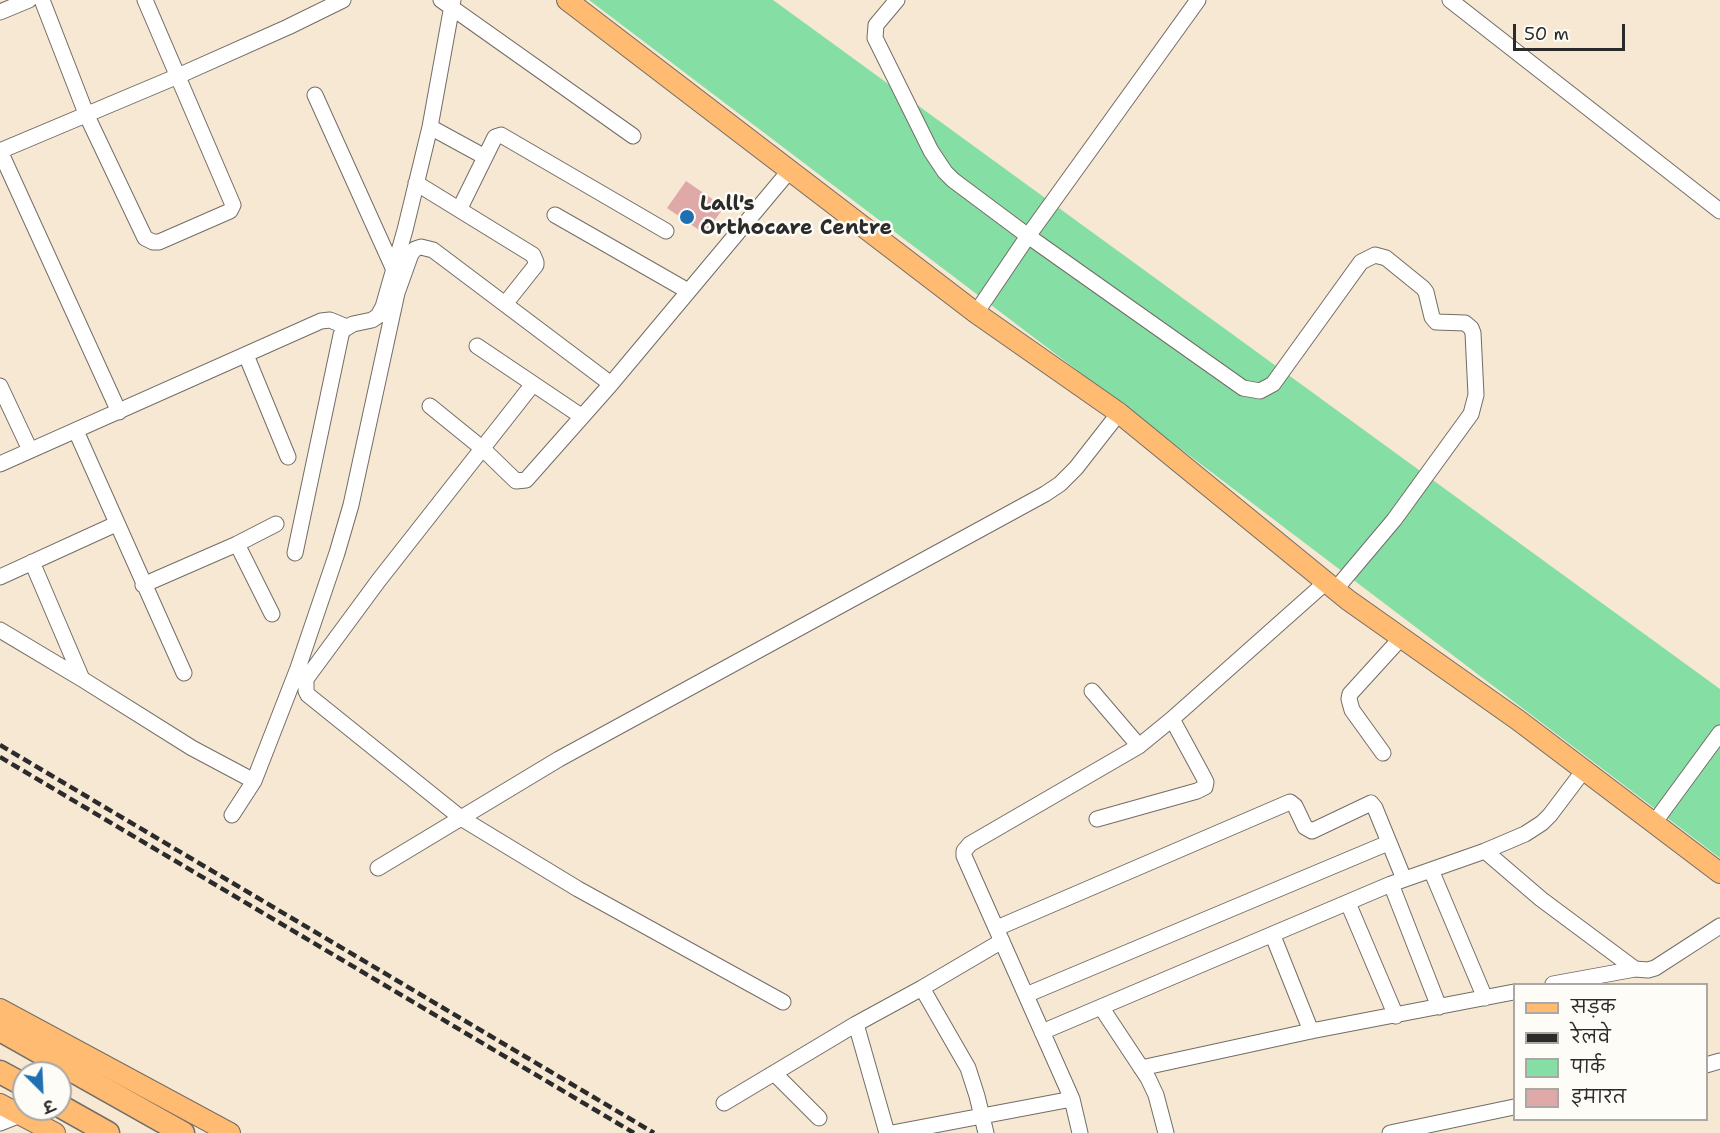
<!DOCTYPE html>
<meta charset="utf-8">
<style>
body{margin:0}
#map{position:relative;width:1720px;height:1133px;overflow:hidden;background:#f7e8d4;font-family:"Shantell Sans","Playpen Sans Deva",sans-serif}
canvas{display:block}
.legend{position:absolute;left:1513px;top:983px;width:195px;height:138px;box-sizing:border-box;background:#fdfcf7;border:2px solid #a9a8a5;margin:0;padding:8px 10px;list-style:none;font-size:18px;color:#2b2b2b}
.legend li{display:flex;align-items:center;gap:12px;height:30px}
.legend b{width:30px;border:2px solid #a9a8a5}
.north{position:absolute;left:12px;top:1061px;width:60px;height:60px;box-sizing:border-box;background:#fdfcf7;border:2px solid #a9a8a5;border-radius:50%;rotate:156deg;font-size:16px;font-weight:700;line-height:24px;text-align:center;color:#2b2b2b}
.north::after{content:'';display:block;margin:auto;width:21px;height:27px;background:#1f6fb2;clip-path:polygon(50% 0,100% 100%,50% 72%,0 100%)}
.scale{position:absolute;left:1513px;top:24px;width:112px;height:27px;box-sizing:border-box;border:3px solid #2b2b2b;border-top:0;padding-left:8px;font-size:18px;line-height:21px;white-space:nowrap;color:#2b2b2b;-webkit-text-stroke:4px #fdfcf7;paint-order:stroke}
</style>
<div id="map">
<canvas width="1720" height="1133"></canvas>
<ul class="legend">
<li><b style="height:8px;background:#ffbb71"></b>सड़क</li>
<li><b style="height:8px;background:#2b2b2b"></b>रेलवे</li>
<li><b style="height:16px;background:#85dfa5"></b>पार्क</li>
<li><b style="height:16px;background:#dea9a6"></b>इमारत</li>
</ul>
<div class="north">उ</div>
<div class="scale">50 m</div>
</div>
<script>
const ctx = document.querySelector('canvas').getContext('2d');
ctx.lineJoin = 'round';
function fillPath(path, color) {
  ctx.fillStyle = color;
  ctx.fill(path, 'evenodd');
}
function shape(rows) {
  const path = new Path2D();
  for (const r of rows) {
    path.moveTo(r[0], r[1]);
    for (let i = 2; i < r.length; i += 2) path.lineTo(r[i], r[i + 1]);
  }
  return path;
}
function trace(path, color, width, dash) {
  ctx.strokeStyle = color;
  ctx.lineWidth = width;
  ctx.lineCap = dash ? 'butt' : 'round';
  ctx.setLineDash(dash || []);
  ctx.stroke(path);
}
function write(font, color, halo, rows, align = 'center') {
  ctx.font = font + ' "Shantell Sans",sans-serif';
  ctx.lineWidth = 5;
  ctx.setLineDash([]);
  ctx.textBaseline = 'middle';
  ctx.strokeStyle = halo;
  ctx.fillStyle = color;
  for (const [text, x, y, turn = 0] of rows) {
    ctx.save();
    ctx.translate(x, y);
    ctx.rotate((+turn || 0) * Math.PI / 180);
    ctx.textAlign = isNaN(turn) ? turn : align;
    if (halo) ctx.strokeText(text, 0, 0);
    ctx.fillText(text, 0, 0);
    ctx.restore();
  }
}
fillPath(shape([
 [589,0,773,0,1720,689,1720,858]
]), '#85dfa5');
fillPath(shape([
 [686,181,724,207,705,234,667,208]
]), '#dea9a6');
const minor = shape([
 [42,0,87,116,145,238,153,242,159,242,230,211,233,205,145,0],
 [441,0,633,136],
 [897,0,876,25,875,38,931,151,945,172,953,180,1028,236,1243,388,1260,391,1273,384,1361,262,1375,255,1386,258,1423,288,1426,292,1432,317,1436,322,1465,323,1471,328,1473,333,1476,395,1471,414,1394,520,1335,590],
 [1450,0,1720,211],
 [0,12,29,0],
 [315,95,394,270],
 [430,127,485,157],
 [0,151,178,76,288,27,343,0],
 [0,151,119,412],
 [416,183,533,255,536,262,536,265,505,304],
 [460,208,495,137,501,135,666,231],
 [555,215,688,291],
 [976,313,1028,236,1198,0],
 [477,346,581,416],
 [246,355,288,457],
 [533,384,379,580,306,679,306,691,308,695,461,818,578,889,783,1002],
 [0,386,30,450],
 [430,406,483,449,516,481,526,480,611,384,790,170],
 [76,431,184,673],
 [0,464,321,321,330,320,347,327],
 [237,544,272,614],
 [295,553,341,335,343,330,353,324,372,320,378,316,383,307,405,230,430,127,453,0],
 [32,562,82,679],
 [0,577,116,524],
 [143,585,237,544,276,524],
 [0,630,82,679,192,748,254,781],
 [1092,691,1139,746],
 [1383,753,1352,710,1349,699,1350,694,1401,638],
 [232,815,254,781,298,668,337,553,351,505,397,293,411,254,415,249,421,247,433,250,611,384],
 [1097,819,1197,791,1205,787,1206,782,1203,776,1172,719,1325,583],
 [1654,823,1720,733],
 [1485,851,1541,899,1635,969,1648,970,1655,968,1720,926],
 [378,868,559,759,1045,494,1060,484,1076,468,1119,413],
 [1431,870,1485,998],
 [1391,884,1439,1007],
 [1348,903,1396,1016],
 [997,928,1290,802,1295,806,1305,827,1312,831,1371,803,1375,808,1404,879],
 [1273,936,1311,1031],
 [1553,984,1635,969],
 [922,988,968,1068,977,1096,986,1133],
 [1026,995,1388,843],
 [1101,1007,1148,1078,1156,1095,1166,1133],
 [856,1024,887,1133],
 [1042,1032,1391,884,1485,851,1525,834,1542,823,1550,815,1584,770],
 [1706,1065,1720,1061],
 [1141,1068,1311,1031,1514,992],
 [774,1073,819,1118],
 [724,1103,856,1024,922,988,1002,941],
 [0,1123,20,1115],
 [892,1133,1072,1099],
 [1080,1133,1072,1099,964,856,964,851,970,844,1139,746,1172,719],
 [1390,1133,1514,1107]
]);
const major = shape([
 [567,0,976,313,1119,413,1348,600,1518,720,1720,873],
 [0,1009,230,1133],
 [0,1104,55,1133]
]);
const highway = shape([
 [0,1030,183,1133],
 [0,1072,24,1085],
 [60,1106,108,1133]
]);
trace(minor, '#726d66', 17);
trace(major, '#726d66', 22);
trace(highway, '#726d66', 25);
trace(minor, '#fff', 15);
trace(major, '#ffbb71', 20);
trace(highway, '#ffbb71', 22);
trace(shape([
 [0,745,654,1133],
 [0,757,634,1133]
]), '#2b2b2b', 4.5, [9, 4.5]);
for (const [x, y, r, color] of [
 [687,217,8,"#1f6fb2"]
]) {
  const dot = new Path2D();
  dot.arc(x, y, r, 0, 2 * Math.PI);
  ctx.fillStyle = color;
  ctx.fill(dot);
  trace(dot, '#fdfcf7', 2);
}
write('bold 21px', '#2b2b2b', '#fdfcf7', [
 ["Lall's",700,205],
 ["Orthocare Centre",700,229]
], 'left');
</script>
